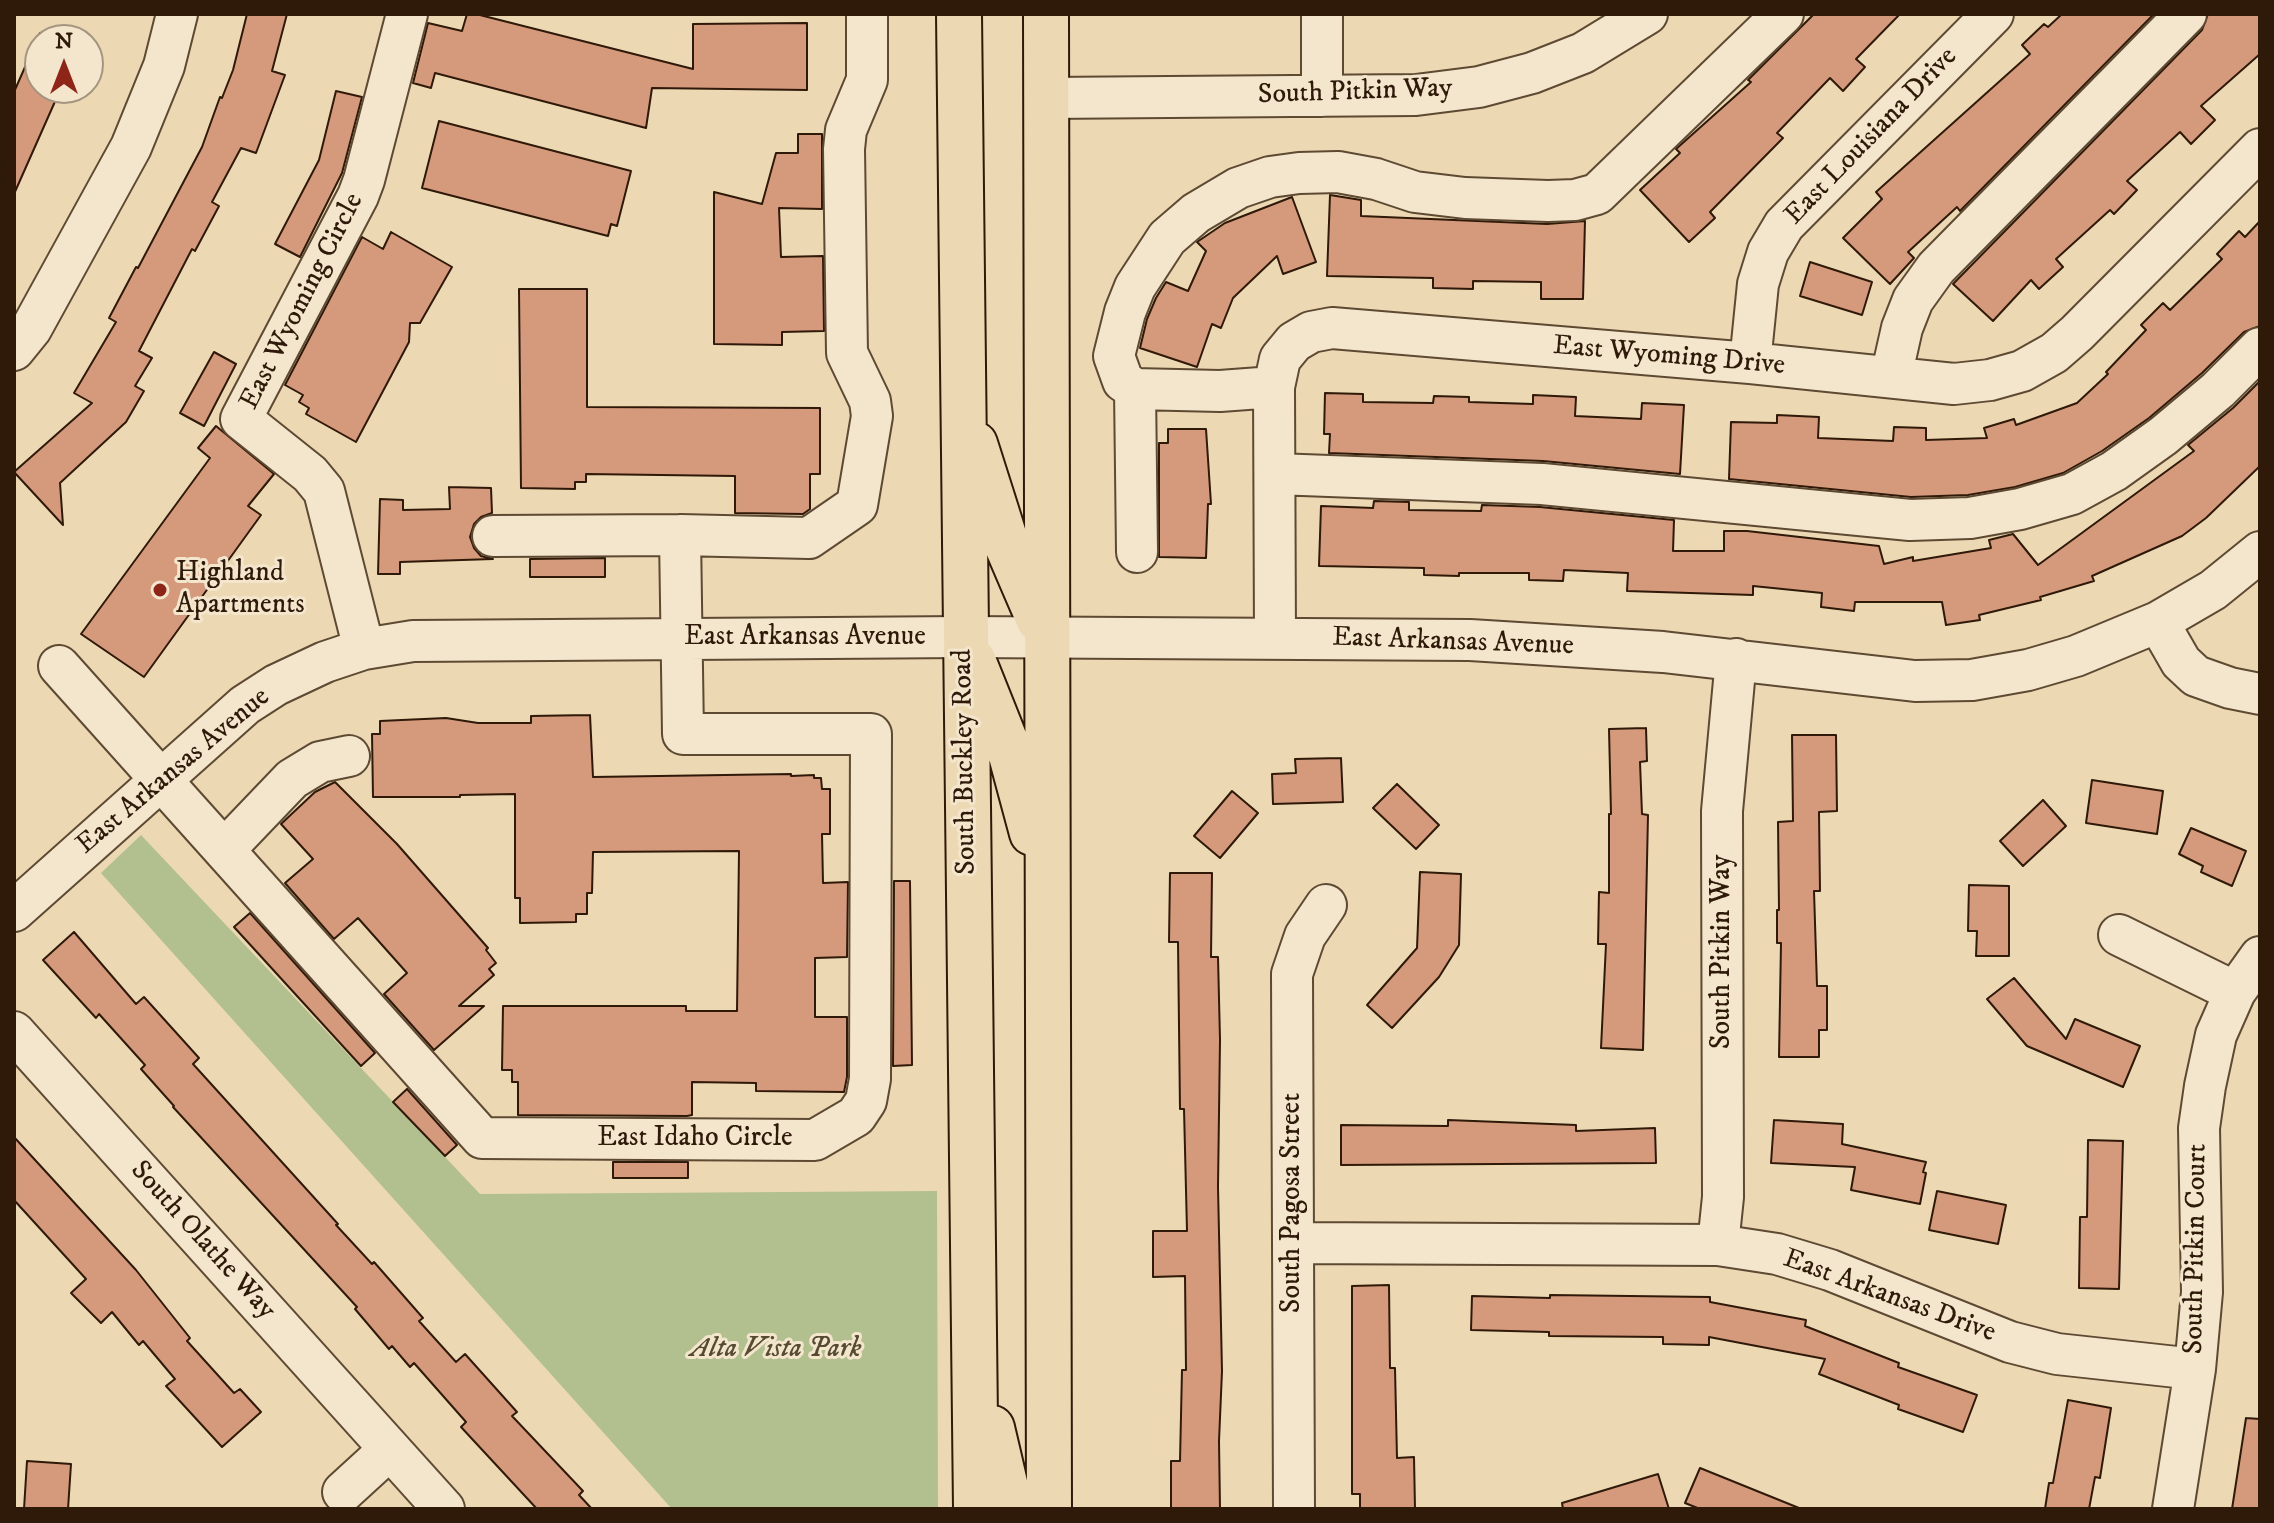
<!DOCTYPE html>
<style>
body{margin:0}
#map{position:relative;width:2274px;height:1523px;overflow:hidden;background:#ecd8b2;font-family:"IM FELL DW Pica",serif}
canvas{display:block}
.frame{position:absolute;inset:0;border:16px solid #2f1909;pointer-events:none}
.north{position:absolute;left:24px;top:24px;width:80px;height:80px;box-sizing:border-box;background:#f3e6cd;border:2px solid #a5947f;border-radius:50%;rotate:0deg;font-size:22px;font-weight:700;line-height:32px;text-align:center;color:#2f1909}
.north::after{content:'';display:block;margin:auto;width:28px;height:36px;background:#8f2418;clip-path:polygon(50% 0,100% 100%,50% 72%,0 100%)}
</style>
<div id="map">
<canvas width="2274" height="1523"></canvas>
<div class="frame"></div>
<div class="north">N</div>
</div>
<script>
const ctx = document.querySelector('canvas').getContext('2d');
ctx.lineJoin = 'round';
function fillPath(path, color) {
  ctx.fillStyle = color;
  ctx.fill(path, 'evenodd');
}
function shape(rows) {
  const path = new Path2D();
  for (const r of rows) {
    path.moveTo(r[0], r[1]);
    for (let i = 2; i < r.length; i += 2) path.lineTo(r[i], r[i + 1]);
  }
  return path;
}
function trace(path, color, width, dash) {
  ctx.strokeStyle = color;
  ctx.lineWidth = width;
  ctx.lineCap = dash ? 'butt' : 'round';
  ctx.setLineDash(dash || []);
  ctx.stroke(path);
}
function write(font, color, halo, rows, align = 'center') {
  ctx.font = font + ' "IM FELL DW Pica",serif';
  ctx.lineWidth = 6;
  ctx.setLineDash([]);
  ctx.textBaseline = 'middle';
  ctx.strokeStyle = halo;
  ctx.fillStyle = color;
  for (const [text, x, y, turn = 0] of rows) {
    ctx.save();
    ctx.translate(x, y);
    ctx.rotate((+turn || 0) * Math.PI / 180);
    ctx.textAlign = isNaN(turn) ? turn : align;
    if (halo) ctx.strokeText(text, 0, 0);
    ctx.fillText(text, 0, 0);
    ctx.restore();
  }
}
fillPath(shape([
 [141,835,480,1194,937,1191,938,1509,672,1509,101,873]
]), '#b2c090');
const building = shape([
 [247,14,287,14,272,71,285,75,256,153,241,148,212,202,219,206,218,208,195,251,192,249,139,351,152,358,135,386,144,391,126,422,60,483,63,525,14,472,92,403,74,393,116,322,109,318,136,267,138,268,202,147,220,97,222,98,233,70,247,14],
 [467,14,476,14,693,69,693,24,807,23,807,90,652,88,646,128,435,73,431,88,413,83,428,23,462,31,467,14],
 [1814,14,1900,14,1856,59,1865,67,1843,91,1830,78,1777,133,1783,138,1710,212,1715,218,1689,242,1640,190,1680,153,1676,149,1751,82,1748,80,1814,14],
 [2062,14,2154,14,1960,211,1957,207,1908,252,1914,258,1890,284,1843,238,1882,199,1876,192,2030,54,2022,45,2044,24,2048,27,2062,14],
 [2208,14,2260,14,2260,54,2201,106,2215,120,2191,144,2180,132,2127,181,2137,190,2114,214,2110,210,2056,259,2063,267,2039,289,2031,280,1993,321,1953,284,2202,30,2208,14],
 [40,33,40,88,61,88,14,194,14,92,40,33],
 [336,91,362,97,342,173,300,257,275,244,319,160,336,91],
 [439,121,631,171,617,226,611,224,608,236,422,188,439,121],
 [798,134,822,134,822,209,779,208,781,257,823,256,824,331,782,332,782,345,714,344,714,192,762,204,776,153,798,153,798,134],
 [1330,195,1361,200,1361,216,1547,224,1585,221,1583,299,1541,299,1541,282,1473,281,1473,289,1433,288,1433,278,1327,276,1330,195],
 [1292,197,1316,262,1283,274,1277,256,1233,298,1221,328,1212,324,1197,367,1140,348,1147,319,1156,298,1166,282,1188,291,1206,251,1197,242,1225,223,1292,197],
 [2260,221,2260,326,2244,332,2202,373,2149,418,2102,451,2063,473,2015,487,1968,495,1911,497,1729,479,1731,422,1777,423,1777,415,1819,417,1818,438,1893,441,1894,427,1926,428,1926,440,1987,438,1984,428,2014,419,2016,425,2077,403,2108,374,2106,372,2146,330,2141,325,2163,303,2170,310,2222,259,2217,254,2239,231,2245,237,2260,221],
 [391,232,452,267,420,323,410,323,409,342,356,442,306,414,309,408,299,402,303,395,285,385,362,237,383,249,391,232],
 [1810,262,1872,282,1862,315,1800,296,1810,262],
 [519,289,587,289,587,407,820,408,820,474,810,474,810,509,803,514,735,513,735,476,586,474,586,482,575,482,575,489,521,488,519,289],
 [214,352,236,364,204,426,180,413,214,352],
 [2260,381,2260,466,2206,518,2182,536,2092,576,2094,581,2040,597,2041,600,1979,615,1980,620,1946,625,1942,602,1855,602,1854,611,1821,607,1822,593,1753,586,1753,595,1627,591,1628,573,1564,570,1563,581,1529,580,1529,573,1459,573,1459,576,1424,575,1424,568,1319,566,1321,506,1373,508,1374,501,1409,502,1409,510,1481,511,1482,505,1540,507,1674,520,1673,551,1724,551,1724,531,1747,531,1879,546,1884,564,1913,557,1913,561,1991,548,1989,540,2013,534,2038,565,2194,451,2188,445,2233,408,2260,381],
 [1325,393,1363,394,1363,402,1433,403,1434,396,1469,397,1469,402,1533,404,1533,395,1576,397,1575,416,1641,419,1642,403,1684,405,1680,474,1543,461,1329,453,1330,434,1324,434,1325,393],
 [216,426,274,474,248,506,261,515,144,677,81,634,210,458,198,448,216,426],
 [1168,429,1206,429,1211,504,1208,504,1206,558,1159,557,1159,443,1168,443,1168,429],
 [449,487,491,488,492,513,481,517,474,524,470,537,474,548,481,556,493,559,400,562,400,574,378,574,380,499,403,500,403,510,450,509,449,487],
 [605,558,605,577,530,577,530,559,605,558],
 [590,715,593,777,791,774,791,776,814,775,814,778,821,778,822,789,830,789,830,834,822,834,823,883,848,882,847,957,815,958,815,1017,847,1017,847,1077,844,1092,756,1091,756,1083,692,1082,692,1115,687,1116,518,1115,518,1082,512,1082,512,1070,502,1070,503,1006,686,1006,686,1011,737,1011,739,851,593,852,592,893,587,893,587,914,576,914,576,922,520,923,520,898,515,898,515,794,460,795,460,797,373,797,372,734,380,734,380,721,446,718,478,723,531,723,531,716,590,715],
 [1646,728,1647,761,1640,762,1642,814,1648,815,1643,1050,1601,1048,1606,944,1598,944,1599,892,1609,893,1609,814,1611,814,1609,729,1646,728],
 [1792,735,1836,735,1837,811,1819,812,1820,891,1814,891,1817,986,1827,986,1827,1030,1819,1030,1819,1057,1779,1057,1781,943,1777,943,1777,910,1779,910,1778,822,1793,821,1792,735],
 [1341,758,1343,802,1273,804,1272,774,1296,773,1295,759,1341,758],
 [2092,780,2163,791,2157,834,2086,823,2092,780],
 [335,782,397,844,488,948,486,950,496,963,489,969,494,975,459,1006,484,1006,434,1050,384,994,407,973,358,918,334,939,285,883,313,859,281,824,315,792,335,782],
 [1397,784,1439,825,1416,849,1373,808,1397,784],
 [1232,791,1258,813,1220,858,1194,836,1232,791],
 [2043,800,2066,826,2023,866,2000,841,2043,800],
 [2191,828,2246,851,2232,886,2201,872,2203,866,2179,854,2191,828],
 [1420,872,1461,874,1459,945,1439,977,1392,1028,1367,1005,1417,948,1420,872],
 [1170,873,1212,873,1211,957,1218,957,1220,1040,1218,1187,1222,1371,1219,1441,1220,1509,1171,1509,1171,1461,1180,1461,1182,1370,1186,1370,1185,1276,1153,1277,1153,1231,1187,1231,1184,1109,1180,1109,1178,942,1169,942,1170,873],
 [894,881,910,881,912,1065,893,1066,894,881],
 [1969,885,2009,886,2009,956,1976,956,1977,931,1968,931,1969,885],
 [250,913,375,1053,361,1066,234,927,250,913],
 [74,932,136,1004,144,997,199,1058,193,1064,338,1224,336,1225,372,1264,374,1262,423,1318,419,1321,456,1362,465,1354,517,1412,512,1416,583,1491,579,1495,592,1509,537,1509,461,1427,466,1422,414,1363,410,1367,392,1346,389,1349,355,1309,357,1307,173,1107,174,1106,141,1069,145,1065,99,1014,96,1018,43,960,74,932],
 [2014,978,2066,1039,2075,1019,2140,1046,2123,1087,2027,1046,1987,999,2014,978],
 [407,1089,457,1145,445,1156,393,1102,407,1089],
 [1448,1120,1576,1125,1576,1131,1655,1128,1656,1163,1341,1165,1341,1125,1448,1126,1448,1120],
 [1774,1120,1843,1124,1842,1144,1926,1162,1923,1172,1926,1173,1920,1204,1851,1190,1855,1167,1771,1163,1774,1120],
 [14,1137,136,1270,190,1338,187,1341,234,1393,240,1389,261,1412,222,1447,166,1386,175,1379,143,1341,139,1345,112,1312,101,1323,71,1293,86,1279,14,1200,14,1137],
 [2088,1140,2123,1141,2119,1289,2079,1288,2080,1217,2087,1217,2088,1140],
 [613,1162,688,1162,688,1178,613,1178,613,1162],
 [1937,1191,2006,1205,1998,1244,1929,1230,1937,1191],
 [1389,1285,1390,1368,1395,1368,1397,1458,1414,1457,1415,1509,1360,1509,1360,1494,1352,1494,1352,1286,1389,1285],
 [1550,1295,1710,1297,1710,1302,1806,1320,1805,1326,1899,1363,1898,1367,1977,1395,1963,1432,1898,1409,1899,1405,1819,1374,1825,1359,1709,1337,1709,1345,1663,1344,1663,1337,1549,1336,1549,1332,1471,1330,1472,1296,1550,1298,1550,1295],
 [2068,1400,2111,1408,2100,1478,2095,1477,2089,1509,2045,1509,2049,1483,2053,1483,2068,1400],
 [2246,1418,2260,1419,2260,1509,2232,1509,2246,1418],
 [27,1461,71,1464,68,1509,24,1509,27,1461],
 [1700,1468,1799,1508,1799,1509,1700,1509,1685,1503,1700,1468],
 [1658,1474,1669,1509,1563,1509,1562,1503,1658,1474]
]);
fillPath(building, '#d5997c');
trace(building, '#2f1909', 2);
const minor = shape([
 [1322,14,1322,96],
 [1046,98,1416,95,1479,87,1532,73,1583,53,1647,14],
 [14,350,31,329,131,147,164,66,177,14],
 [1750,363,1758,284,1768,252,1784,225,1993,14],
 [1891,377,1902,328,1913,300,1936,268,2186,14],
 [1135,389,1123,381,1114,356,1125,312,1135,287,1167,238,1196,213,1238,188,1270,177,1299,173,1338,172,1376,179,1415,192,1465,198,1548,201,1575,200,1597,194,1783,14],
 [1276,474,1542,484,1910,520,1970,518,2020,509,2072,494,2114,471,2163,436,2218,390,2260,348],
 [493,536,680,535,809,538,857,505,872,416,870,401,847,353,844,149,846,130,867,80,867,14],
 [1137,552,1135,389,1220,391,1274,387],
 [2158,622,2181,662,2196,676,2230,688,2260,694],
 [1275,639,1274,387,1280,359,1294,342,1311,332,1332,328,1750,363,1954,384,1990,380,2022,371,2054,353,2077,333,2260,149],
 [364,649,324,491,310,474,241,419,358,196,364,180,407,14],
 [59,666,482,1138,815,1140,856,1116,866,1101,870,1079,871,734,683,734,680,535],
 [225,849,292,779,320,762,349,756],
 [14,911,245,705,276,685,325,662,364,649,413,641,964,637,1470,640,1663,652,1915,681,1972,680,2028,670,2076,656,2158,622,2213,590,2260,552],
 [2119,935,2235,992],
 [14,1032,444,1509],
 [1293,1243,1718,1245,1777,1254,1830,1270,2010,1342,2057,1354,2195,1369],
 [1718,1245,1723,1197,1722,811,1736,659],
 [343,1492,390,1449],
 [1294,1509,1292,974,1305,936,1326,905],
 [2173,1509,2195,1369,2202,1292,2199,1128,2205,1086,2216,1035,2235,992,2260,957]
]);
const major = shape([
 [959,14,976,1509],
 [1046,14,1049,1509],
 [975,444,1008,548,1039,620],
 [973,660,1011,755,1032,833],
 [992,1428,1011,1509]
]);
trace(minor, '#5e4933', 44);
trace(major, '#2f1909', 48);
trace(minor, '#f3e6cd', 40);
trace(major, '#ecd8b2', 44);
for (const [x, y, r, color] of [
 [160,590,8,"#8f2418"]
]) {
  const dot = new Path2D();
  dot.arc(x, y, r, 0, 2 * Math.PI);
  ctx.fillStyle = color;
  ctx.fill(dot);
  trace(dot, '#f3e6cd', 3);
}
write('28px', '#2f1909', '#f3e6cd', [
 ["South Pitkin Way",1355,93,-2],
 ["East Louisiana Drive",1872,137,-46],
 ["East Wyoming Circle",303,302,-63],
 ["East Wyoming Drive",1669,357,5],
 ["East Arkansas Avenue",805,638],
 ["East Arkansas Avenue",1453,643,2],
 ["South Buckley Road",966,762,-91],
 ["East Arkansas Avenue",174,772,-40],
 ["South Pitkin Way",1723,952,-90],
 ["East Idaho Circle",695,1139],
 ["South Pagosa Street",1293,1203,-90],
 ["South Olathe Way",202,1241,48],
 ["South Pitkin Court",2197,1249,-89],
 ["East Arkansas Drive",1889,1297,20]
]);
write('28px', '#2f1909', '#f3e6cd', [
 ["Highland",176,574],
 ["Apartments",176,606]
], 'left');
write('italic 28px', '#564b32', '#f3e6cd', [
 ["Alta Vista Park",776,1350]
]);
</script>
